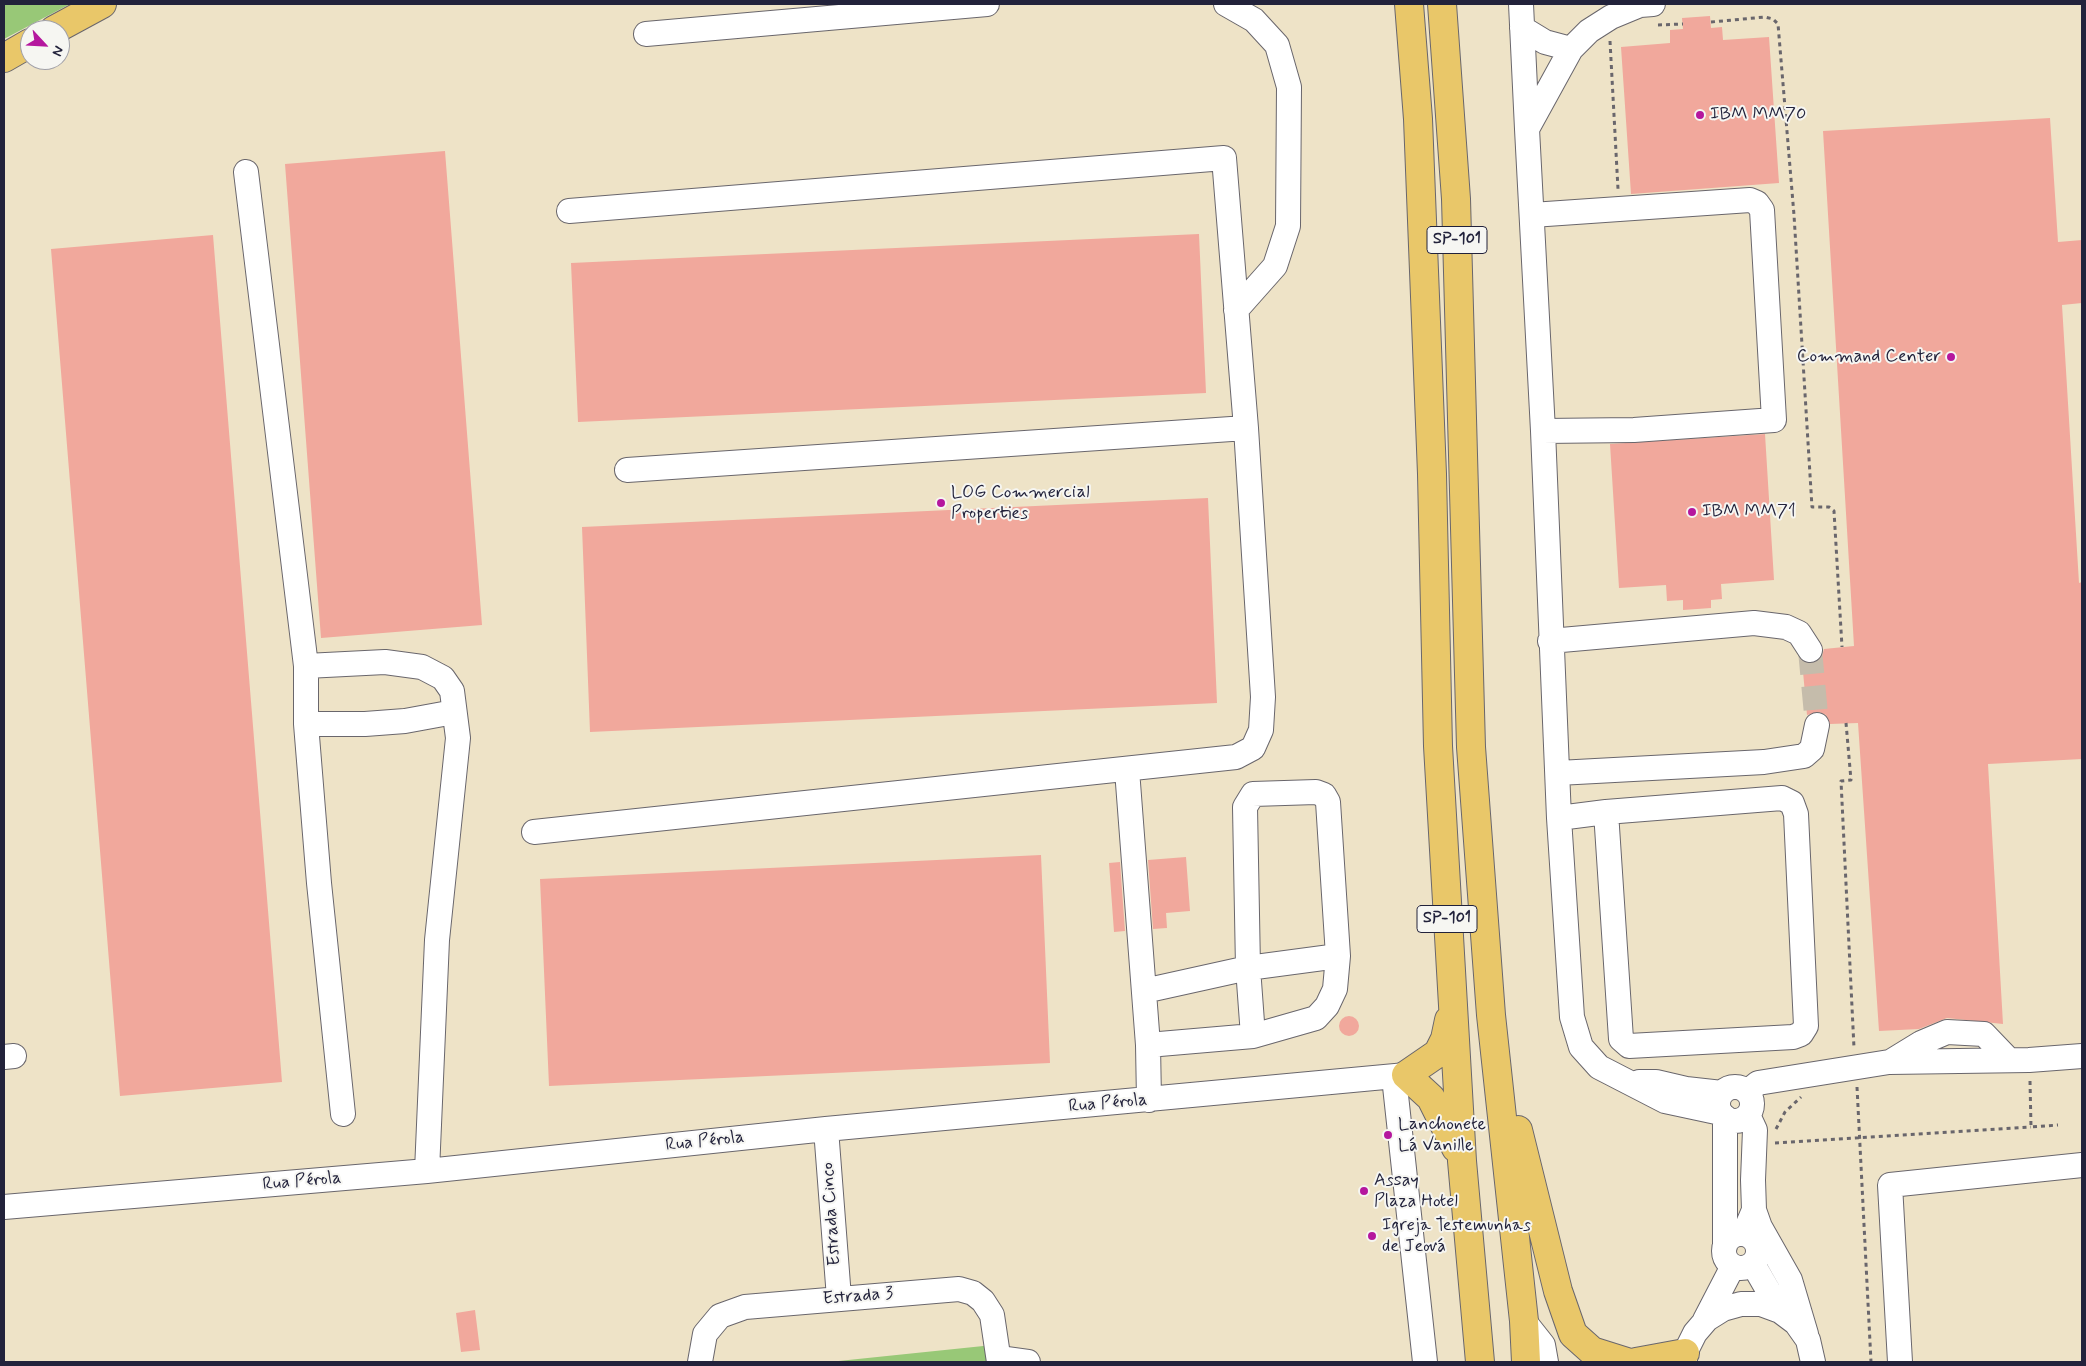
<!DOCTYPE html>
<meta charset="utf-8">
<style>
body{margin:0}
#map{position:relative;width:2086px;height:1366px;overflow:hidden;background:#eee3c7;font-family:Mynerve,sans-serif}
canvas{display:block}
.frame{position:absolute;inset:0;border:5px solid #22223b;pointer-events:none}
.north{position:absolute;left:20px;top:20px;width:50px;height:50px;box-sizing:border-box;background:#f6f6f2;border:1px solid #a1a1a9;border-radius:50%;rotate:115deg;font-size:14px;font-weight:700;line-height:20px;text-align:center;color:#22223b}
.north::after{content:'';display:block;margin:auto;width:18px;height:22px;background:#b5179e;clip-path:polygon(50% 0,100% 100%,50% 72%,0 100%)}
</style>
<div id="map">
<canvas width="2086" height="1366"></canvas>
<div class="frame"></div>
<div class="north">N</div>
</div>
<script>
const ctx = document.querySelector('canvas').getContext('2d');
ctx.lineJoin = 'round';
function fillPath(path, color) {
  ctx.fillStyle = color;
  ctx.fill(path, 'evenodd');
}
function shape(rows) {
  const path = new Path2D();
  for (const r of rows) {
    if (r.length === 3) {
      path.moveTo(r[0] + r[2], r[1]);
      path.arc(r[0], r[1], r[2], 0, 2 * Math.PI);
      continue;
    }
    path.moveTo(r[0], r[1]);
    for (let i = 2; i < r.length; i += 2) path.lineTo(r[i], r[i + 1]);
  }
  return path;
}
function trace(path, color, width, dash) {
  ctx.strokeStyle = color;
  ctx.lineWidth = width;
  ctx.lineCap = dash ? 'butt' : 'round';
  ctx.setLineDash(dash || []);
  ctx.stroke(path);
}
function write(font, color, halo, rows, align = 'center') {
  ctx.font = font + ' Mynerve,sans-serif';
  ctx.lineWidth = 4;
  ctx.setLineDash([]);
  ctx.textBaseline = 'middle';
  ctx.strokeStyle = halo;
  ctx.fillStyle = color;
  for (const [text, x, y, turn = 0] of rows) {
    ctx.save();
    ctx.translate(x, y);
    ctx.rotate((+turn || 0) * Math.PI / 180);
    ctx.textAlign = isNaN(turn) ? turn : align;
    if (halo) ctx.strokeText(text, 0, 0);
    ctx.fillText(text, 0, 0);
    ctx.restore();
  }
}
fillPath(shape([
 [4,4,70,4,4,39],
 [993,1345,995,1362,829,1362]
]), '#98c877');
fillPath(shape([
 [1710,16,1711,28,1722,27,1723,40,1769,37,1779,183,1631,194,1621,47,1670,43,1670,30,1683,29,1682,18],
 [2050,118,2058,242,2082,240,2082,303,2062,305,2079,583,2082,582,2082,759,1988,764,2003,1024,1947,1018,1919,1029,1879,1031,1858,723,1830,724,1826,715,1819,712,1807,715,1802,661,1810,664,1817,662,1822,656,1824,649,1854,646,1823,131],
 [445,151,482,625,321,638,285,164],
 [1199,234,1206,393,578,422,571,263],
 [213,235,282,1082,120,1096,51,249],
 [1765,434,1774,580,1721,584,1722,599,1711,600,1711,608,1683,610,1683,600,1667,601,1666,585,1619,588,1610,444],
 [1208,498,1217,703,590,732,582,527],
 [1041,855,1050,1063,549,1086,540,879],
 [1186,857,1190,911,1166,913,1167,928,1153,929,1148,860],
 [1120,862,1125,931,1114,932,1109,863],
 [1349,1026,10],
 [475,1310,480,1350,461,1352,456,1313]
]), '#f1a89c');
trace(shape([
 [1810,650,1817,725]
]), '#c5bcab', 24, [24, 12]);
const minor = shape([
 [1226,4,1254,20,1277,45,1289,87,1288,226,1275,266,1236,310],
 [1521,4,1527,129],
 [1653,4,1640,5,1611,17,1589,31,1571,49,1527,129,1543,431,1559,818,1572,1017,1581,1047,1599,1067,1665,1101,1721,1113],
 [1522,28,1545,42,1571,49],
 [646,34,987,4],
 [246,172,306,666,306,724,319,883,343,1114],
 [1532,215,1750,200,1757,203,1762,210,1774,420,1634,430,1543,431],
 [627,470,1246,428],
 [1550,641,1754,623,1786,627,1799,633,1810,650],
 [306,666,385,662,422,667,443,678,452,691,458,738,437,940,427,1171],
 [306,724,365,724,405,721,454,712],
 [1127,770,1148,1045,1149,1100],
 [1558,773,1764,762,1804,756,1812,749,1817,725],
 [1559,818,1606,812,1782,798,1792,803,1796,814,1806,1026,1801,1034,1793,1037,1629,1046,1621,1039,1606,812],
 [534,832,1236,757,1253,748,1261,730,1263,697,1246,428,1224,158,569,211],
 [1144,991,1248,968,1338,956],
 [1148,1045,1253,1036,1316,1018,1327,1006,1335,989,1338,956,1328,802,1324,795,1316,792,1253,794,1245,807,1248,968,1253,1036],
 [4,1057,14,1056],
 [1890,1062,1921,1043,1947,1032,1984,1034,2008,1059],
 [1394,1077,1425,1362],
 [1639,1082,1656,1082,1686,1089,1722,1093],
 [1735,1104,17],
 [1747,1092,1758,1083,1889,1062,2029,1060,2082,1056],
 [1725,1117,1725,1246],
 [826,1129,839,1298],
 [4,1207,427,1171,826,1129,1406,1075],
 [1754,1210,1760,1227,1790,1280,1806,1334],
 [1748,1224,1754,1210,1753,1180,1755,1130,1748,1115],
 [1741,1251,17],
 [1753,1264,1780,1311],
 [1705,1320,1733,1266],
 [1524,1321,1543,1345,1546,1362],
 [999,1358,1028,1362],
 [700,1362,705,1334,720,1316,745,1307,959,1289,973,1293,983,1301,992,1315,999,1362],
 [1685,1362,1685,1353,1695,1333,1707,1319,1723,1309,1741,1304,1761,1304,1780,1311,1796,1323,1808,1340,1813,1362],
 [1900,1362,1890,1185,2082,1165]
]);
const highway = shape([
 [1409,4,1418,119,1432,474,1438,746,1462,1161,1480,1362],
 [1442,4,1456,199,1471,747,1491,1015,1524,1321,1526,1362],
 [54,30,102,4],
 [4,58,30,43],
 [1449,1020,1445,1039,1438,1053,1406,1075,1431,1098,1456,1148],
 [1518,1130,1558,1291,1573,1334,1592,1351,1627,1362],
 [1636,1362,1685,1353]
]);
trace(minor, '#69666c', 26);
trace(highway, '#69666c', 30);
trace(shape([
 [1711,22,1765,17,1773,19,1778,24,1794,215,1812,507,1829,507,1834,511,1842,647],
 [1658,25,1683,24],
 [1610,41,1618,189],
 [1846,723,1851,780,1841,781,1854,1048],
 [2030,1081,2031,1127,2058,1125],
 [1857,1087,1871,1362],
 [1776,1129,1785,1112,1801,1097],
 [1775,1143,2031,1127]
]), '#69666c', 3, [4, 4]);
trace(minor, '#fff', 24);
trace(highway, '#e9c769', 28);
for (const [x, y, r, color] of [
 [1700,115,5,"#b5179e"],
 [1951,357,5,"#b5179e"],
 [941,503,5,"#b5179e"],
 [1692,512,5,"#b5179e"],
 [1388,1135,5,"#b5179e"],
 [1364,1191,5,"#b5179e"],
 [1372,1236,5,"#b5179e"]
]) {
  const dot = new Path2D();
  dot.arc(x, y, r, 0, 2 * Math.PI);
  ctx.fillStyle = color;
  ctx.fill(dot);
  trace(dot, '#f6f6f2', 2);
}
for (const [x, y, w] of [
 [1457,240,60],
 [1447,919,60]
]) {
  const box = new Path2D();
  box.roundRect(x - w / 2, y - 13.5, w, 27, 4);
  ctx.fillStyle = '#f6f6f2';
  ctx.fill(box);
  trace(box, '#22223b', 1);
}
write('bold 16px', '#22223b', null, [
 ["SP-101",1457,240],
 ["SP-101",1447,919]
]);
write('18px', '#22223b', '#f6f6f2', [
 ["IBM MM70",1710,115],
 ["Command Center",1941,357,"right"],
 ["LOG Commercial",951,493],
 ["Properties",951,514],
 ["IBM MM71",1702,512],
 ["Lanchonete",1398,1125],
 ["Lá Vanille",1398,1146],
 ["Assay",1374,1181],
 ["Plaza Hotel",1374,1202],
 ["Igreja Testemunhas",1382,1226],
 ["de Jeová",1382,1247]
], 'left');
write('18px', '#22223b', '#f6f6f2', [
 ["Rua Pérola",1108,1104,-5],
 ["Rua Pérola",705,1142,-6],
 ["Rua Pérola",302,1182,-5],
 ["Estrada Cinco",832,1214,-94],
 ["Estrada 3",858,1297,-5]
]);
</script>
